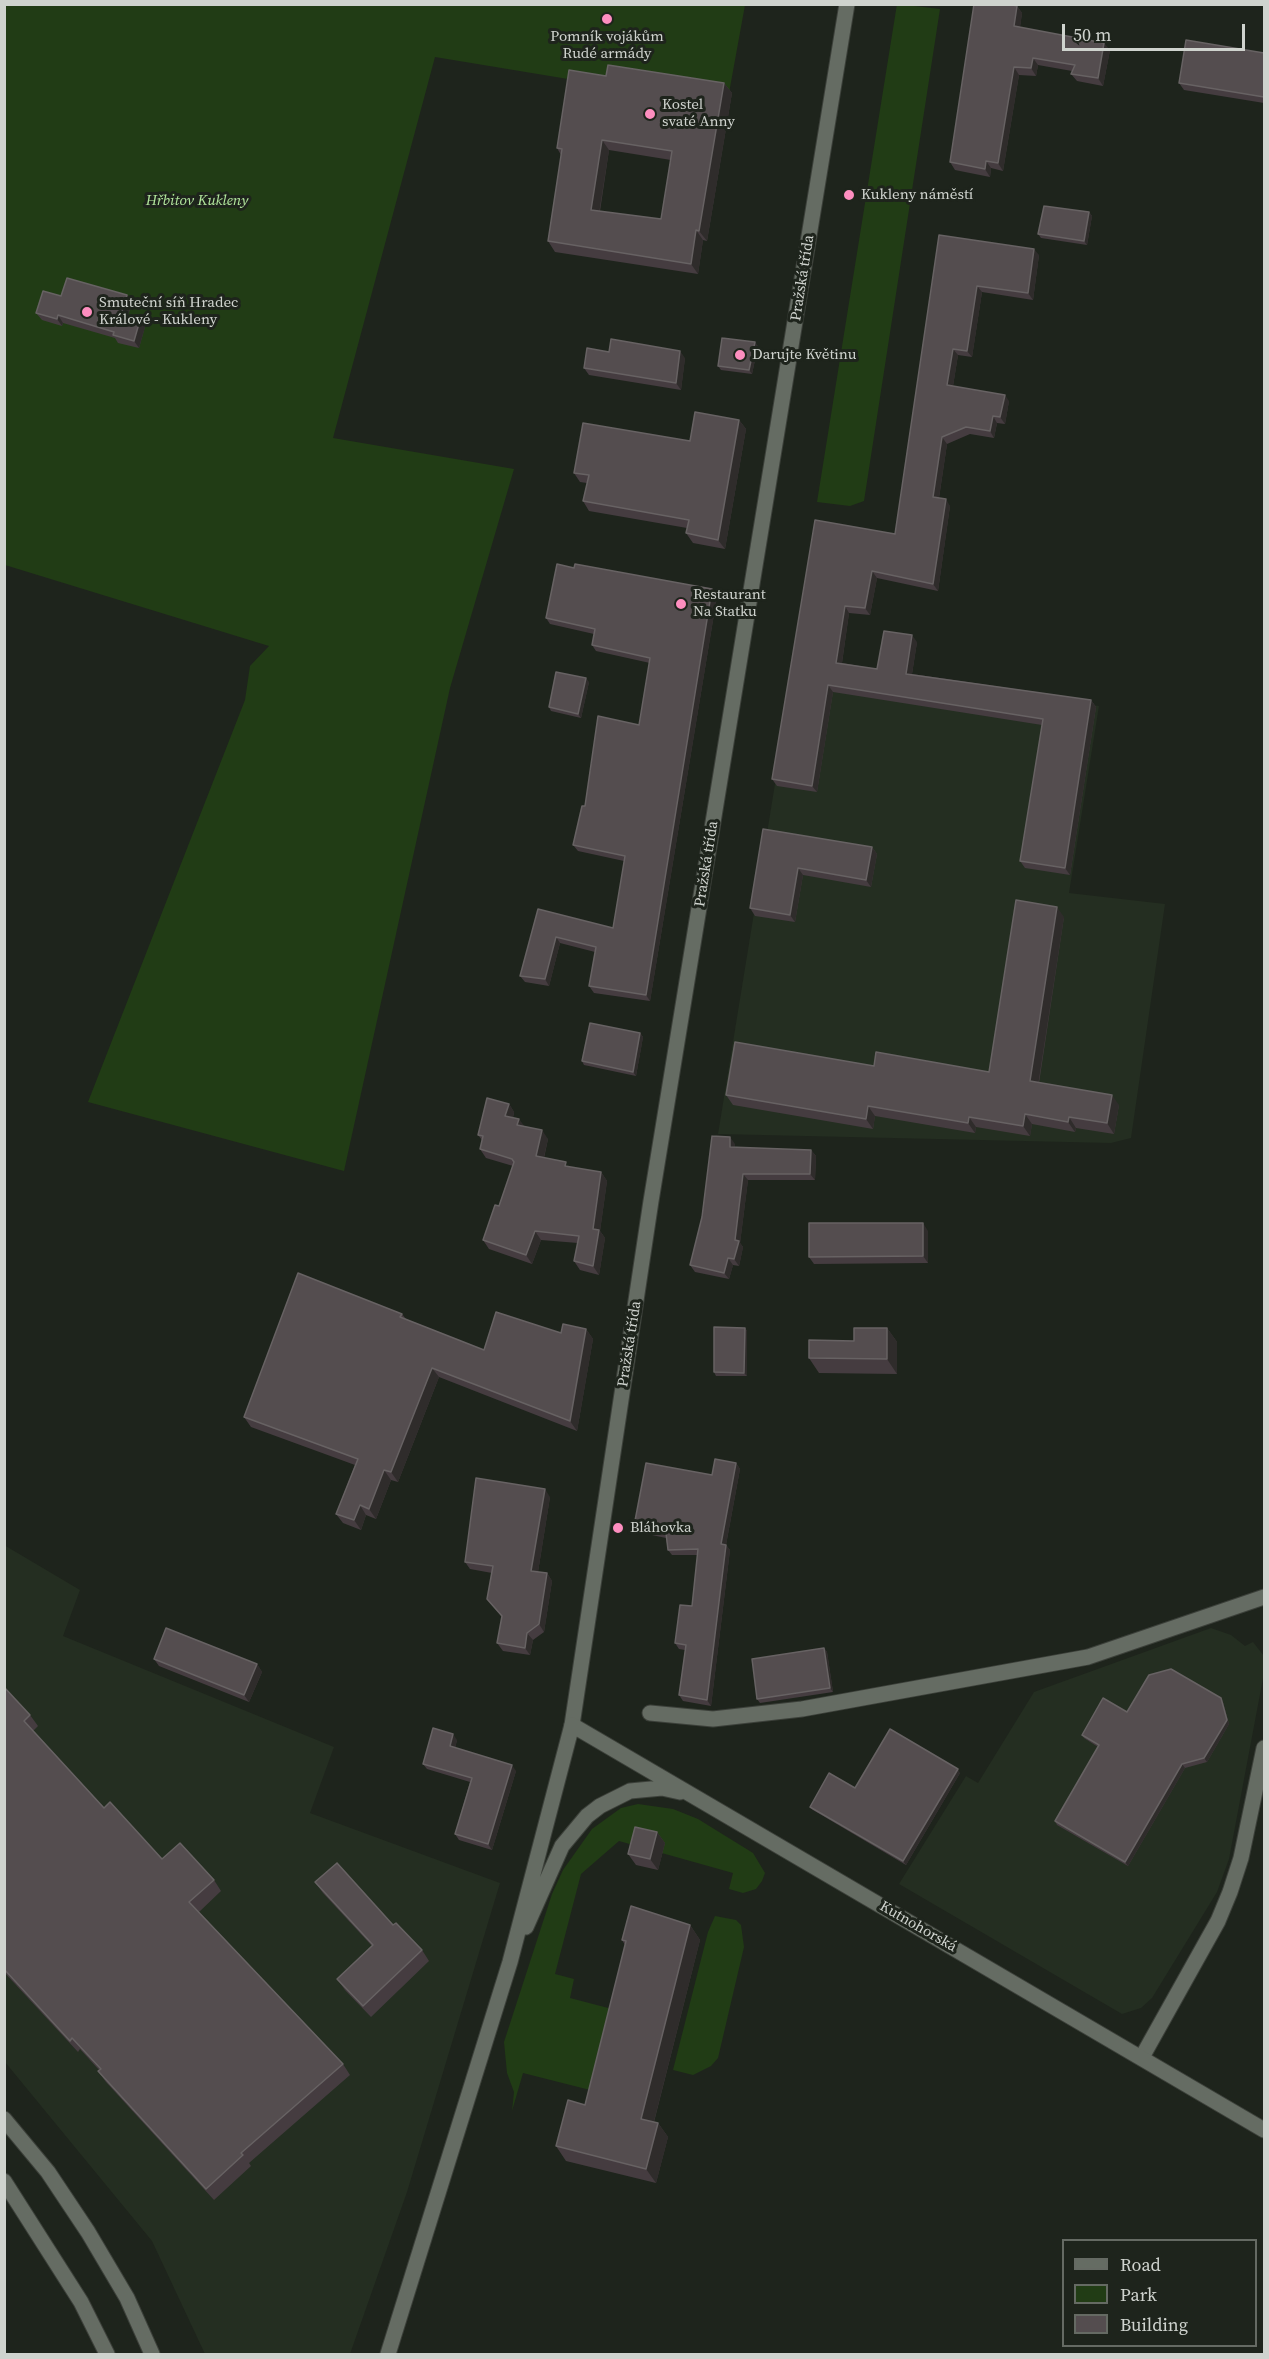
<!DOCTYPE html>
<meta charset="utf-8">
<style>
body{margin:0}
#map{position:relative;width:1269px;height:2359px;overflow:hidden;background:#1e241c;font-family:"Source Serif 4",serif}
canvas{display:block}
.frame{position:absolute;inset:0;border:6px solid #cfd3ce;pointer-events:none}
.legend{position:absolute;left:1062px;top:2239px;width:195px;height:108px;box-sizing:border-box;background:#1e241c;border:2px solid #656a63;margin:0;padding:8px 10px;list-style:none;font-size:18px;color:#cfd3ce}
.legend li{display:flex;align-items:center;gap:12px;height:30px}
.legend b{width:30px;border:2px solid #656a63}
.scale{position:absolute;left:1062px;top:24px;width:183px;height:27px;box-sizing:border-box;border:3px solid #cfd3ce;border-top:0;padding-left:8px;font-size:18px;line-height:21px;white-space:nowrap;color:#cfd3ce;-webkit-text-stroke:4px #1e241c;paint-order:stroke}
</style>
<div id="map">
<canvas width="1269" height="2359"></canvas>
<div class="frame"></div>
<ul class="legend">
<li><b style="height:8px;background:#656c63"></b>Road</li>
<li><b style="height:16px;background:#213c15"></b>Park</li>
<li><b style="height:16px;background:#544d4f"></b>Building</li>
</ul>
<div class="scale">50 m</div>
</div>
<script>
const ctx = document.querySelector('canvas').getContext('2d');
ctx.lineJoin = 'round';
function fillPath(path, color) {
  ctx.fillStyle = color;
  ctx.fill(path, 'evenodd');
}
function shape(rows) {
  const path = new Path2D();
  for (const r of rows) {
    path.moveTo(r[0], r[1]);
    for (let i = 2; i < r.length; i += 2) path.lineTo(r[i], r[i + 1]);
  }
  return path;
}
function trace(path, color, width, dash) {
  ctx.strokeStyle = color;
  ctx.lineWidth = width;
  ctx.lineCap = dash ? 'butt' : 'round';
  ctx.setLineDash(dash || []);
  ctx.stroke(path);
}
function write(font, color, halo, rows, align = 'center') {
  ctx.font = font + ' "Source Serif 4",serif';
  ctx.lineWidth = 6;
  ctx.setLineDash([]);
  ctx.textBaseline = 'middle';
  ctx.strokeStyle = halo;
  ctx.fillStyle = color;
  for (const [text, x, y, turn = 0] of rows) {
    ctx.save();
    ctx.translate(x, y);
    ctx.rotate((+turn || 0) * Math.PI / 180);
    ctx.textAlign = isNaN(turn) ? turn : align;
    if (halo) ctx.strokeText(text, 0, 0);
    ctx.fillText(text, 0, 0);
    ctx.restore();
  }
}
fillPath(shape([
 [795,661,1099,706,1069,893,1165,904,1131,1138,1111,1143,718,1134],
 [4,1545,80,1590,63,1636,334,1747,310,1813,500,1883,407,2192,350,2354,205,2354,152,2241,5,2062],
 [1211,1628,1231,1635,1245,1646,1253,1642,1264,1656,1264,1673,1229,1859,1217,1892,1152,1998,1141,2008,1122,2014,899,1884,966,1776,978,1783,1034,1692]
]), '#242e21');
fillPath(shape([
 [897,4,940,9,864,501,850,506,817,502],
 [4,5,745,5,729,93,615,75,568,79,435,57,333,438,514,469,450,688,344,1171,88,1102,245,700,250,666,269,646,5,565],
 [638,1804,673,1809,698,1819,753,1853,765,1873,762,1881,756,1889,743,1893,729,1889,733,1873,619,1841,581,1874,555,1974,574,1979,570,1998,612,2009,594,2091,523,2073,512,2111,514,2092,507,2073,504,2042,552,1894,563,1870,592,1829,621,1808],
 [715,1916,736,1920,741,1925,744,1947,718,2058,711,2066,693,2075,673,2070,708,1932]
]), '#213c15');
const minor = shape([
 [650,1713,713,1719,802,1709,1088,1657,1264,1597],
 [1142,2057,1218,1921,1230,1892,1241,1858,1264,1748]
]);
const tertiary = shape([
 [572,1725,651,1201,847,4]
]);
const secondary = shape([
 [526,1927,562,1846,587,1816,600,1806,630,1791,662,1788,680,1792],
 [4,2119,48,2172,88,2232,127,2298,152,2354],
 [4,2181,81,2302,107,2354],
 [388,2354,510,1962,572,1725,1264,2130]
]);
trace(minor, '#3c403a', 17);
trace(tertiary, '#3c403a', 17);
trace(secondary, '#3c403a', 17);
trace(minor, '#656c63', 15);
trace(tertiary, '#656c63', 15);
trace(secondary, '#656c63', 15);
fillPath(shape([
 [1017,6,1022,13,1020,27,1110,50,1103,86,1077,81,1071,74,1072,71,1038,65,1036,76,1019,75,1003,171,991,168,990,177,955,170,950,162],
 [1264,53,1264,103,1184,90,1179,83],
 [606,76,724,83,732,93,707,241,703,240,698,274,555,252,548,241,561,155,557,148],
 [609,150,671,160,661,219,600,211],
 [1089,212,1092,216,1087,245,1041,238,1038,234],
 [939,235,1039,255,1033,300,982,292,972,357,958,355,953,386,1009,401,1005,424,997,423,994,438,970,434,947,444,939,498,950,506,938,591,877,578,870,615,849,613,842,663,877,669,917,642,912,674,1091,700,1096,707,1070,875,1025,868,1020,861,1042,725,833,692,817,792,777,786,772,779,815,520,895,534],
 [127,295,132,302,128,316,140,320,145,327,139,348,118,343,115,338,63,323,62,326,42,320,36,313,61,296],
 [758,346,752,374,721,370,718,366],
 [609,352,685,358,681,390,589,375,584,368],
 [739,420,746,429,725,549,693,543,686,533,687,528,589,511,583,501,587,483,580,482,574,473,690,441],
 [574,568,712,589,717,596,650,1001,594,993,589,986,595,952,560,943,549,986,525,982,520,976,538,909,613,928,624,861,578,851,573,845,585,806,639,725,650,663,596,651,592,645,594,634,550,624,546,618],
 [589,682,581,718,551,711,549,707],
 [763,829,872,847,877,854,871,887,803,875,795,922,755,916,750,908],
 [1064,917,1039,1083,1119,1105,1114,1134,1076,1128,1075,1132,1032,1124,1030,1136,976,1127,975,1133,875,1116,873,1129,733,1105,726,1095,874,1066,989,1072],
 [640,1033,643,1037,636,1076,584,1065,582,1061],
 [509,1104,514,1112,513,1118,524,1127,548,1139,544,1158,569,1167,601,1172,607,1181,600,1231,605,1238,599,1275,580,1270,574,1261,578,1243,541,1240,532,1264,489,1249,483,1240,499,1206,513,1166,486,1158,480,1149,482,1140,478,1135],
 [735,1144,735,1148,811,1150,816,1156,815,1180,748,1180,740,1243,743,1247,739,1266,733,1265,729,1279,695,1272,690,1265],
 [928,1231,928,1263,814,1264,809,1257],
 [402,1314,406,1319,484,1350,561,1333,586,1329,593,1339,577,1431,439,1377,398,1482,391,1480,376,1519,366,1515,361,1530,343,1523,336,1514,355,1465,251,1427,244,1417],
 [745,1328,747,1331,747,1376,716,1376,714,1372],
 [887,1328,897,1342,897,1374,819,1373,809,1358],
 [736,1463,740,1469,726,1545,730,1550,711,1706,683,1701,679,1695,685,1650,679,1649,675,1643,692,1606,698,1555,672,1555,668,1550,666,1538,638,1532,634,1526,712,1475],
 [550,1497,538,1572,547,1573,552,1581,544,1632,533,1640,530,1655,503,1651,497,1643,502,1617,487,1599,492,1573,470,1569,465,1562],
 [824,1648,827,1652,833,1692,760,1703,757,1699],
 [154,1659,257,1664,262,1672,249,1702,159,1666],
 [4,1687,30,1715,38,1726,33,1731,104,1808,162,1859,214,1880,221,1891,199,1912,343,2064,350,2075,249,2163,251,2166,214,2200,106,2082,98,2071,99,2070,80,2049,78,2052,4,1972],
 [1221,1698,1223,1702,1229,1724,1207,1762,1185,1768,1128,1866,1057,1825,1055,1821,1098,1747,1084,1738,1082,1735,1127,1712],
 [457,1740,455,1748,516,1771,492,1850,459,1840,455,1834,470,1782,427,1769,423,1764],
 [960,1773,906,1865,813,1810,810,1807],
 [657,1832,665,1843,658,1870,636,1865,628,1854],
 [315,1882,393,1925,422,1950,429,1961,371,2017,345,1990,337,1979,372,1946,323,1893],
 [690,1925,700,1940,654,2122,658,2123,668,2137,656,2183,566,2161,556,2146,585,2105,625,1945,622,1940]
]), '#453c40');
fillPath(shape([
 [1017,6,1022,13,1019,34,1014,26],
 [1104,43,1110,50,1103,86,1098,78],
 [1033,58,1038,65,1036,76,1031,68],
 [1014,67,1019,75,1003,171,998,163],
 [724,83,732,93,707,241,699,231],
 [602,140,609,150,598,220,591,210],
 [986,161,991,168,990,177,985,169],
 [1089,212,1092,216,1087,245,1084,241],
 [696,230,703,240,698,274,691,264],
 [1034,249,1039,255,1033,300,1028,293],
 [977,286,982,292,972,357,967,351],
 [127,295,132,302,126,321,121,314],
 [58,315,63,323,62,326,57,319],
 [140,320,145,327,139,348,134,341],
 [755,342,758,346,752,374,749,370],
 [953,349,958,355,952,392,947,385],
 [680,351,685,358,681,390,676,383],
 [1005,395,1009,401,1005,424,1000,417],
 [993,416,997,423,994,438,990,431],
 [739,420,746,429,725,549,718,540],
 [942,437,947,444,938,504,933,497],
 [946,499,950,506,938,591,933,584],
 [872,571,877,578,870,615,865,608],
 [712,589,717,596,650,1001,646,995],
 [845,606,849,613,841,669,836,663],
 [912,635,917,642,911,680,906,674],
 [586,678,589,682,581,718,578,714],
 [828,685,833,692,817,792,812,786],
 [1091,700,1096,707,1070,875,1065,868],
 [872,847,877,854,871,887,866,880],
 [798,868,803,875,795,922,790,915],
 [1057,907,1064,917,1037,1092,1030,1081],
 [556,937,560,943,549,986,545,979],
 [640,1033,643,1037,636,1076,633,1072],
 [1112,1095,1119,1105,1114,1134,1107,1123],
 [509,1104,514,1112,511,1124,505,1116],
 [868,1106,875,1116,873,1129,866,1119],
 [1025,1114,1032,1124,1030,1136,1023,1126],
 [969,1117,976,1127,975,1133,968,1123],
 [1069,1117,1076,1128,1075,1132,1068,1122],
 [519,1119,525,1127,517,1125],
 [542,1130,548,1139,542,1165,536,1156],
 [730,1137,735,1144,735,1154,730,1147],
 [811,1150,816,1156,815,1180,810,1174],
 [601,1172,607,1181,600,1231,605,1238,599,1275,593,1266,593,1229],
 [743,1174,748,1180,740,1243,743,1247,739,1266,734,1259,735,1240],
 [923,1223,928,1231,928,1263,923,1256],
 [535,1231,541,1240,532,1264,526,1255],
 [728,1258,733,1265,729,1279,724,1273],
 [745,1328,747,1331,747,1376,744,1373],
 [887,1328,897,1342,897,1374,887,1359],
 [586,1329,593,1339,577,1431,570,1421],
 [432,1368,439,1377,398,1482,391,1472],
 [736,1463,740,1469,725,1550,721,1544],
 [384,1470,391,1480,376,1519,369,1509],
 [545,1489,550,1497,537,1578,531,1571],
 [360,1505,366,1515,361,1530,354,1520],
 [726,1545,730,1550,711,1706,707,1700],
 [547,1573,552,1581,544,1632,539,1624],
 [527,1633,533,1640,530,1655,525,1648],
 [824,1648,827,1652,833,1692,830,1688],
 [257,1664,262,1672,249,1702,244,1695],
 [1221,1698,1223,1702,1229,1724,1207,1762,1204,1758],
 [453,1734,457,1740,454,1752,450,1746],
 [1182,1764,1185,1768,1128,1866,1125,1862],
 [512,1765,516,1771,492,1850,488,1844],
 [958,1769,960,1773,906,1865,903,1861],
 [657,1832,665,1843,658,1870,650,1859],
 [690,1925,700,1940,651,2133,641,2119],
 [658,2123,668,2137,656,2183,646,2169]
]), '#2f2c2b');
const building = shape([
 [974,4,1008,4,1017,6,1014,26,1104,43,1098,78,1071,74,1075,65,1033,58,1031,68,1014,67,998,163,986,161,985,169,950,162,974,4],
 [1186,40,1264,53,1264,97,1179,83,1186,40],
 [608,65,724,83,699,231,696,230,691,264,548,241,562,149,557,148,569,70,606,76,608,65],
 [602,140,672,151,661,219,591,210,602,140],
 [1044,206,1089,212,1084,241,1038,234,1044,206],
 [939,235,1034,249,1028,293,977,286,967,351,953,349,947,385,1005,395,1000,417,993,416,990,431,966,427,942,437,933,497,946,499,933,584,872,571,865,608,845,606,836,663,877,669,884,631,912,635,906,674,1091,700,1065,868,1020,861,1043,719,828,685,812,786,772,779,815,520,895,534,939,235],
 [67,278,127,295,121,314,140,320,134,341,113,335,114,332,58,315,57,319,36,313,43,291,61,296,67,278],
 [722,338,755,342,749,370,718,366,722,338],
 [611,339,680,351,676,383,584,368,587,348,609,352,611,339],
 [695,412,739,420,718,540,686,533,689,520,583,501,589,475,574,473,583,423,690,441,695,412],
 [557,564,574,568,575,564,712,589,646,995,589,986,596,947,556,937,545,979,520,976,538,909,613,928,625,856,573,845,582,806,585,806,598,716,639,725,650,658,592,645,595,629,546,618,557,564],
 [556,672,586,678,578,714,549,707,556,672],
 [763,829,872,847,866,880,798,868,790,915,750,908,763,829],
 [1016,900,1057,907,1030,1081,1112,1095,1107,1123,1069,1117,1068,1122,1025,1114,1023,1126,969,1117,968,1123,868,1106,866,1119,726,1095,735,1042,874,1066,876,1052,989,1072,1016,900],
 [590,1023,640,1033,633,1072,582,1061,590,1023],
 [487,1098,509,1104,505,1116,519,1119,517,1125,542,1130,536,1156,566,1162,565,1166,601,1172,593,1229,599,1230,593,1266,574,1261,579,1236,535,1231,526,1255,483,1240,495,1205,499,1206,514,1162,512,1159,480,1149,483,1136,478,1135,487,1098],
 [712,1136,730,1137,730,1147,811,1150,810,1174,743,1174,735,1240,739,1241,734,1259,728,1258,724,1273,690,1265,702,1217,712,1136],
 [809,1223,923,1223,923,1256,809,1257,809,1223],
 [298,1273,402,1314,400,1317,484,1350,496,1312,561,1333,563,1324,586,1329,570,1421,432,1368,391,1472,384,1470,369,1509,360,1505,354,1520,336,1514,358,1459,244,1417,298,1273],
 [714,1327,745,1328,744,1373,714,1372,714,1327],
 [854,1328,887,1328,887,1359,809,1358,809,1340,854,1341,854,1328],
 [715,1459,736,1463,721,1544,726,1545,707,1700,679,1695,686,1645,675,1643,680,1605,692,1606,698,1549,668,1550,666,1533,634,1526,646,1463,712,1475,715,1459],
 [476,1478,545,1489,531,1571,547,1573,539,1624,527,1633,525,1648,497,1643,502,1616,487,1599,493,1566,465,1562,476,1478],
 [166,1628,257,1664,244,1695,154,1659,166,1628],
 [824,1648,830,1688,757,1699,752,1659,824,1648],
 [1171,1669,1221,1698,1227,1720,1204,1758,1182,1764,1125,1862,1055,1821,1099,1745,1082,1735,1103,1698,1127,1712,1149,1675,1171,1669],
 [4,1687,30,1715,24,1721,104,1808,110,1802,162,1859,180,1843,214,1880,189,1902,343,2064,241,2153,243,2155,206,2189,98,2071,101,2069,72,2038,70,2041,4,1969,4,1687],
 [433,1728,453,1734,450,1746,512,1765,488,1844,455,1834,472,1778,423,1764,433,1728],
 [890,1729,958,1769,903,1861,810,1807,829,1773,855,1788,890,1729],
 [635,1827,657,1832,650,1859,628,1854,635,1827],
 [337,1863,393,1925,396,1923,422,1950,363,2006,337,1979,373,1945,315,1882,337,1863],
 [631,1906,690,1925,641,2119,658,2123,646,2169,556,2146,568,2100,585,2105,626,1941,622,1940,631,1906]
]);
fillPath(building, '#544d4f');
trace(building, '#676263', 1.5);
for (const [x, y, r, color] of [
 [607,19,6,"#fd8ebf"],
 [650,114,6,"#fd8ebf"],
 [849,195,6,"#fd8ebf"],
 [87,312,6,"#fd8ebf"],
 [740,355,6,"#fd8ebf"],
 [681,604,6,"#fd8ebf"],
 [618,1528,6,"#fd8ebf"]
]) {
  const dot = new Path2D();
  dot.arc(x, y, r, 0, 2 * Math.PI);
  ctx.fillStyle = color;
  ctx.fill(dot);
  trace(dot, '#1e241c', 2);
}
write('15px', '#cfd3ce', '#1e241c', [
 ["Pomník vojákům",607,37,"center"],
 ["Rudé armády",607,54,"center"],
 ["Kostel",662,105],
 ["svaté Anny",662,122],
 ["Kukleny náměstí",861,195],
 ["Smuteční síň Hradec",99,303],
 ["Králové - Kukleny",99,320],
 ["Darujte Květinu",752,355],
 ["Restaurant",693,595],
 ["Na Statku",693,612],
 ["Bláhovka",630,1528]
], 'left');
write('italic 15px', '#b3e89e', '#1e241c', [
 ["Hřbitov Kukleny",197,201]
]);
write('15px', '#cfd3ce', '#1e241c', [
 ["Pražská třída",803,278,-81],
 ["Pražská třída",707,864,-81],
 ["Pražská třída",630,1344,-81],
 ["Kutnohorská",918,1927,30]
]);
</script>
